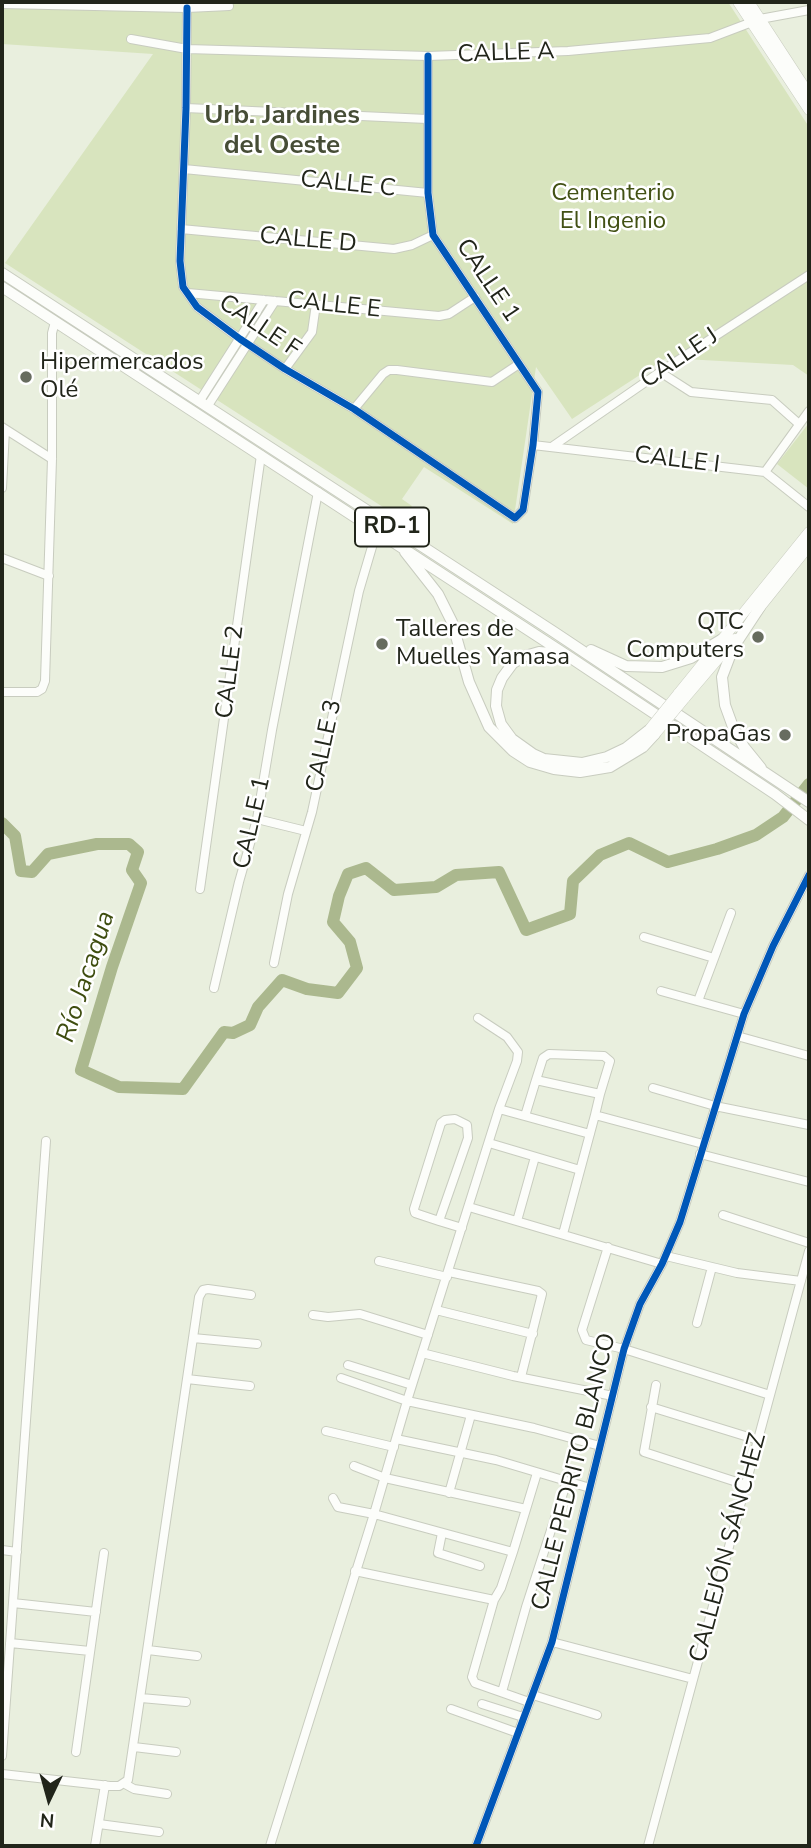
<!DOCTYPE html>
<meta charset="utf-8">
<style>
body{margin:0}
#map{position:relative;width:811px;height:1848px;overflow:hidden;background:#e9efde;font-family:"Nunito Sans",sans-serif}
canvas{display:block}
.frame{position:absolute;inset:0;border:4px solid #21251a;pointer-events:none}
.north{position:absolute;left:14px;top:1764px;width:70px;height:70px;-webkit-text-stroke:5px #fff;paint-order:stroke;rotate:185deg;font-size:19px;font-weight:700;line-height:28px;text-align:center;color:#21251a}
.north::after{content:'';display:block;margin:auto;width:24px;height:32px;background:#21251a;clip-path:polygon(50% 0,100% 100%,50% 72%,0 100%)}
</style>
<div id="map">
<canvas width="811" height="1848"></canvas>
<div class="frame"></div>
<div class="north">N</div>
</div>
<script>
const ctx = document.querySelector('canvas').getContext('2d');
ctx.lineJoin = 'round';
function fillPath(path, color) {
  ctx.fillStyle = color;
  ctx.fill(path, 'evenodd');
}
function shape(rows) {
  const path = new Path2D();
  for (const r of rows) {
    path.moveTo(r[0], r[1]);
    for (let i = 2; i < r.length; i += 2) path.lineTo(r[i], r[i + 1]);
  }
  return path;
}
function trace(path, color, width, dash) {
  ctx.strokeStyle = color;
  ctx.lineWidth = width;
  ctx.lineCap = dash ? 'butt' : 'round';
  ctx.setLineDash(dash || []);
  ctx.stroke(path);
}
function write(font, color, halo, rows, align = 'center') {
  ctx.font = font + ' "Nunito Sans",sans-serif';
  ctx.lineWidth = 5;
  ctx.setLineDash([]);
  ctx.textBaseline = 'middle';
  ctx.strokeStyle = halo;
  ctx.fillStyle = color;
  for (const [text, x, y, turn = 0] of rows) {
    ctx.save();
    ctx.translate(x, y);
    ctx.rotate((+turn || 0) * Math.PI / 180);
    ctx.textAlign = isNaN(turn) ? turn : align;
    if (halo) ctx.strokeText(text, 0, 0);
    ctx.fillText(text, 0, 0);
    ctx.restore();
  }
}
fillPath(shape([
 [2,2,728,2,809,127,809,376,793,365,666,358,572,419,536,367,513,524,424,467,402,499,412,506,403,520,5,263,153,54,2,44],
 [809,423,809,489,777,464]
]), '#d8e4be');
trace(shape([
 [2,823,15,836,21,871,32,872,48,854,97,844,129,844,138,852,132,870,141,883,112,967,81,1070,119,1087,183,1089,224,1032,233,1033,250,1025,258,1007,282,980,307,989,338,993,357,968,350,942,333,922,339,896,348,874,366,868,394,890,436,887,456,875,499,872,526,930,570,914,573,881,600,855,629,843,668,862,717,849,756,835,783,817,809,784]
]), '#abb88e', 12);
const minor = shape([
 [2,4,187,8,229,6],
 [187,8,186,108,180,261,183,287,197,307,240,339,285,369,354,409,515,518,523,510,533,445,538,392,433,235,428,193,428,56],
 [131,39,187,49,428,56,568,51,710,38,760,19,809,10],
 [186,108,427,119],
 [184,169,428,193],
 [181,229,394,249,412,245,433,235],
 [188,293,439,316,449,314,475,297],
 [285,369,312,332,316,304],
 [660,372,691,392,772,400,799,424],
 [199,402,264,300],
 [207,407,275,301],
 [354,409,383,374,389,370,397,370,492,382,519,364],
 [2,427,52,459],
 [533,445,765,472,809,507],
 [553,446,660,372,809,275],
 [765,472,809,411],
 [2,488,5,430],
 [2,558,49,576],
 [2,692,37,692,42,689,45,681,52,459,52,333,55,322],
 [257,819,306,831],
 [200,889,261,455],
 [644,937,714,958],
 [274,963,288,894,312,812,359,591,377,530],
 [214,988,239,882,257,819,272,730,318,492],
 [661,991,744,1014],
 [698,1001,731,913],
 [737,1036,809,1056],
 [536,1080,543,1058,549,1054,604,1056,610,1061,600,1094],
 [653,1088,715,1106,809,1125],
 [499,1109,590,1134],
 [525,1116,536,1080,600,1094,595,1115],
 [489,1143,580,1170],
 [700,1154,809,1182],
 [469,1207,662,1264],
 [723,1215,809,1243],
 [439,1221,468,1138,467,1125,455,1119,445,1120,441,1123,414,1209,415,1213,439,1221,462,1228],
 [517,1221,535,1157],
 [563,1234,595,1115,703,1144],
 [608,1247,582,1330,586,1340,624,1349,770,1395],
 [666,1256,737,1273,801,1281],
 [379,1261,447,1277],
 [449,1272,538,1291,542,1294,521,1377],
 [436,1310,533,1334],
 [313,1315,328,1317,360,1314,428,1335],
 [697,1323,712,1267],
 [193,1338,257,1344],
 [422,1353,513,1376,613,1396],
 [348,1365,412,1385],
 [341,1378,407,1401,534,1428,600,1446],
 [187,1379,250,1386],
 [656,1385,644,1452,746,1485],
 [651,1407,758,1440],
 [326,1431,394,1447],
 [396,1439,496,1460,590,1488],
 [354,1466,385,1478,526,1509],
 [449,1493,471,1415],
 [333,1498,338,1507,374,1514,513,1552],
 [442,1533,438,1553,480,1566],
 [2,1550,17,1552],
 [355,1571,494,1600],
 [13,1603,96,1612],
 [552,1642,693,1679],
 [10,1643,90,1651],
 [148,1650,197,1656],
 [502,1692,526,1607,567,1481],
 [533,1695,597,1715],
 [141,1698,186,1702],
 [529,1702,475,1683,472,1677,494,1600,501,1588,513,1552,537,1473],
 [482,1704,523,1717],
 [451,1709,518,1733],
 [134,1747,176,1752],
 [76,1752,104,1553],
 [2,1756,46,1141],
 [2,1774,110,1786,119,1786,128,1780,199,1297,203,1290,208,1289,251,1295],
 [125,1784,134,1789,167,1794],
 [99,1824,159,1832],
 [95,1846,105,1785],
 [270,1846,374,1514,407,1401,499,1109,517,1061,518,1052,507,1037,478,1018],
 [476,1846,552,1642,624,1349,640,1304,662,1264,680,1222,744,1014,773,946,809,875],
 [648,1846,809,1251]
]);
const major = shape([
 [738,2,809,110],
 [749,2,809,94],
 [757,611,809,546],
 [678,694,809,532],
 [684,699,735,639]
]);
const highway = shape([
 [2,273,554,632,809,802],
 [2,287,568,656,775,794,809,820],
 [405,552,438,594,452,622,469,682,489,727,513,751,530,762,554,769,580,772,610,767,643,747,655,734],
 [760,607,733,648,722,677,725,705,733,727,744,747,761,768],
 [591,650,626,666,662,667,691,658,724,638],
 [560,654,539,652,525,656,513,663,502,678,497,690,496,706,501,724,512,739,533,754,544,759,582,763,607,757,626,748,649,730]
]);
trace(minor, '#c8ccbf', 10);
trace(major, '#c8ccbf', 11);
trace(highway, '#c8ccbf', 12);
trace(minor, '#fcfdfa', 8);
trace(major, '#fcfdfa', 10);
trace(highway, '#fcfdfa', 10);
const majorBridge = shape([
 [649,730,678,694],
 [655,734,684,699]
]);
trace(majorBridge, '#c8ccbf', 11, []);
trace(majorBridge, '#fcfdfa', 10);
trace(shape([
 [187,8,186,108,180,261,183,287,197,307,240,339,285,369,354,409,515,518,523,510,533,445,538,392,433,235,428,193,428,56],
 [476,1846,552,1642,624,1349,640,1304,662,1264,680,1222,744,1014,773,946,809,875]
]), '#0057b8', 7);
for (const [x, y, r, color] of [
 [26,377,7,"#676c5f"],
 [758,637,7,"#676c5f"],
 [382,644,7,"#676c5f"],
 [785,735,7,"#676c5f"]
]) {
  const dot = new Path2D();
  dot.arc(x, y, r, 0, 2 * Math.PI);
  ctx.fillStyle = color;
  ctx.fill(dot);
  trace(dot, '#fff', 2.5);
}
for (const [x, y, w] of [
 [392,527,74]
]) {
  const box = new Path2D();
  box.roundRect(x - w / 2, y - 19.5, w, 39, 5);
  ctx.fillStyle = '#fff';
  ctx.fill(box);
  trace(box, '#21251a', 2);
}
write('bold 23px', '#21251a', null, [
 ["RD-1",392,527]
]);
write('24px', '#21251a', '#fff', [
 ["CALLE A",506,54,-2],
 ["CALLE C",348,185,6],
 ["CALLE D",308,241,5],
 ["CALLE 1",487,281,56],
 ["CALLE E",334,306,6],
 ["CALLE F",259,327,34],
 ["CALLE J",680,359,-34],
 ["CALLE I",677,461,7],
 ["CALLE 2",231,672,-83],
 ["CALLE 3",325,746,-78],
 ["CALLE 1",253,823,-77],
 ["CALLE PEDRITO BLANCO",575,1472,-76],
 ["CALLEJÓN SÁNCHEZ",729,1548,-75]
]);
write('24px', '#425114', '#fff', [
 ["Cementerio",613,194],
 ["El Ingenio",613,222]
]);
write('24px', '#21251a', '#fff', [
 ["Hipermercados",40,363],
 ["Olé",40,391],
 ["QTC",744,623,"right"],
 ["Computers",744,651,"right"],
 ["Talleres de",396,630],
 ["Muelles Yamasa",396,658],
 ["PropaGas",771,735,"right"]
], 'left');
write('bold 26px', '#464d36', '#fff', [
 ["Urb. Jardines",282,117],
 ["del Oeste",282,147]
]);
write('italic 26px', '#3e4d0f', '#fff', [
 ["Río Jacagua",87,977,-72]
]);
</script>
